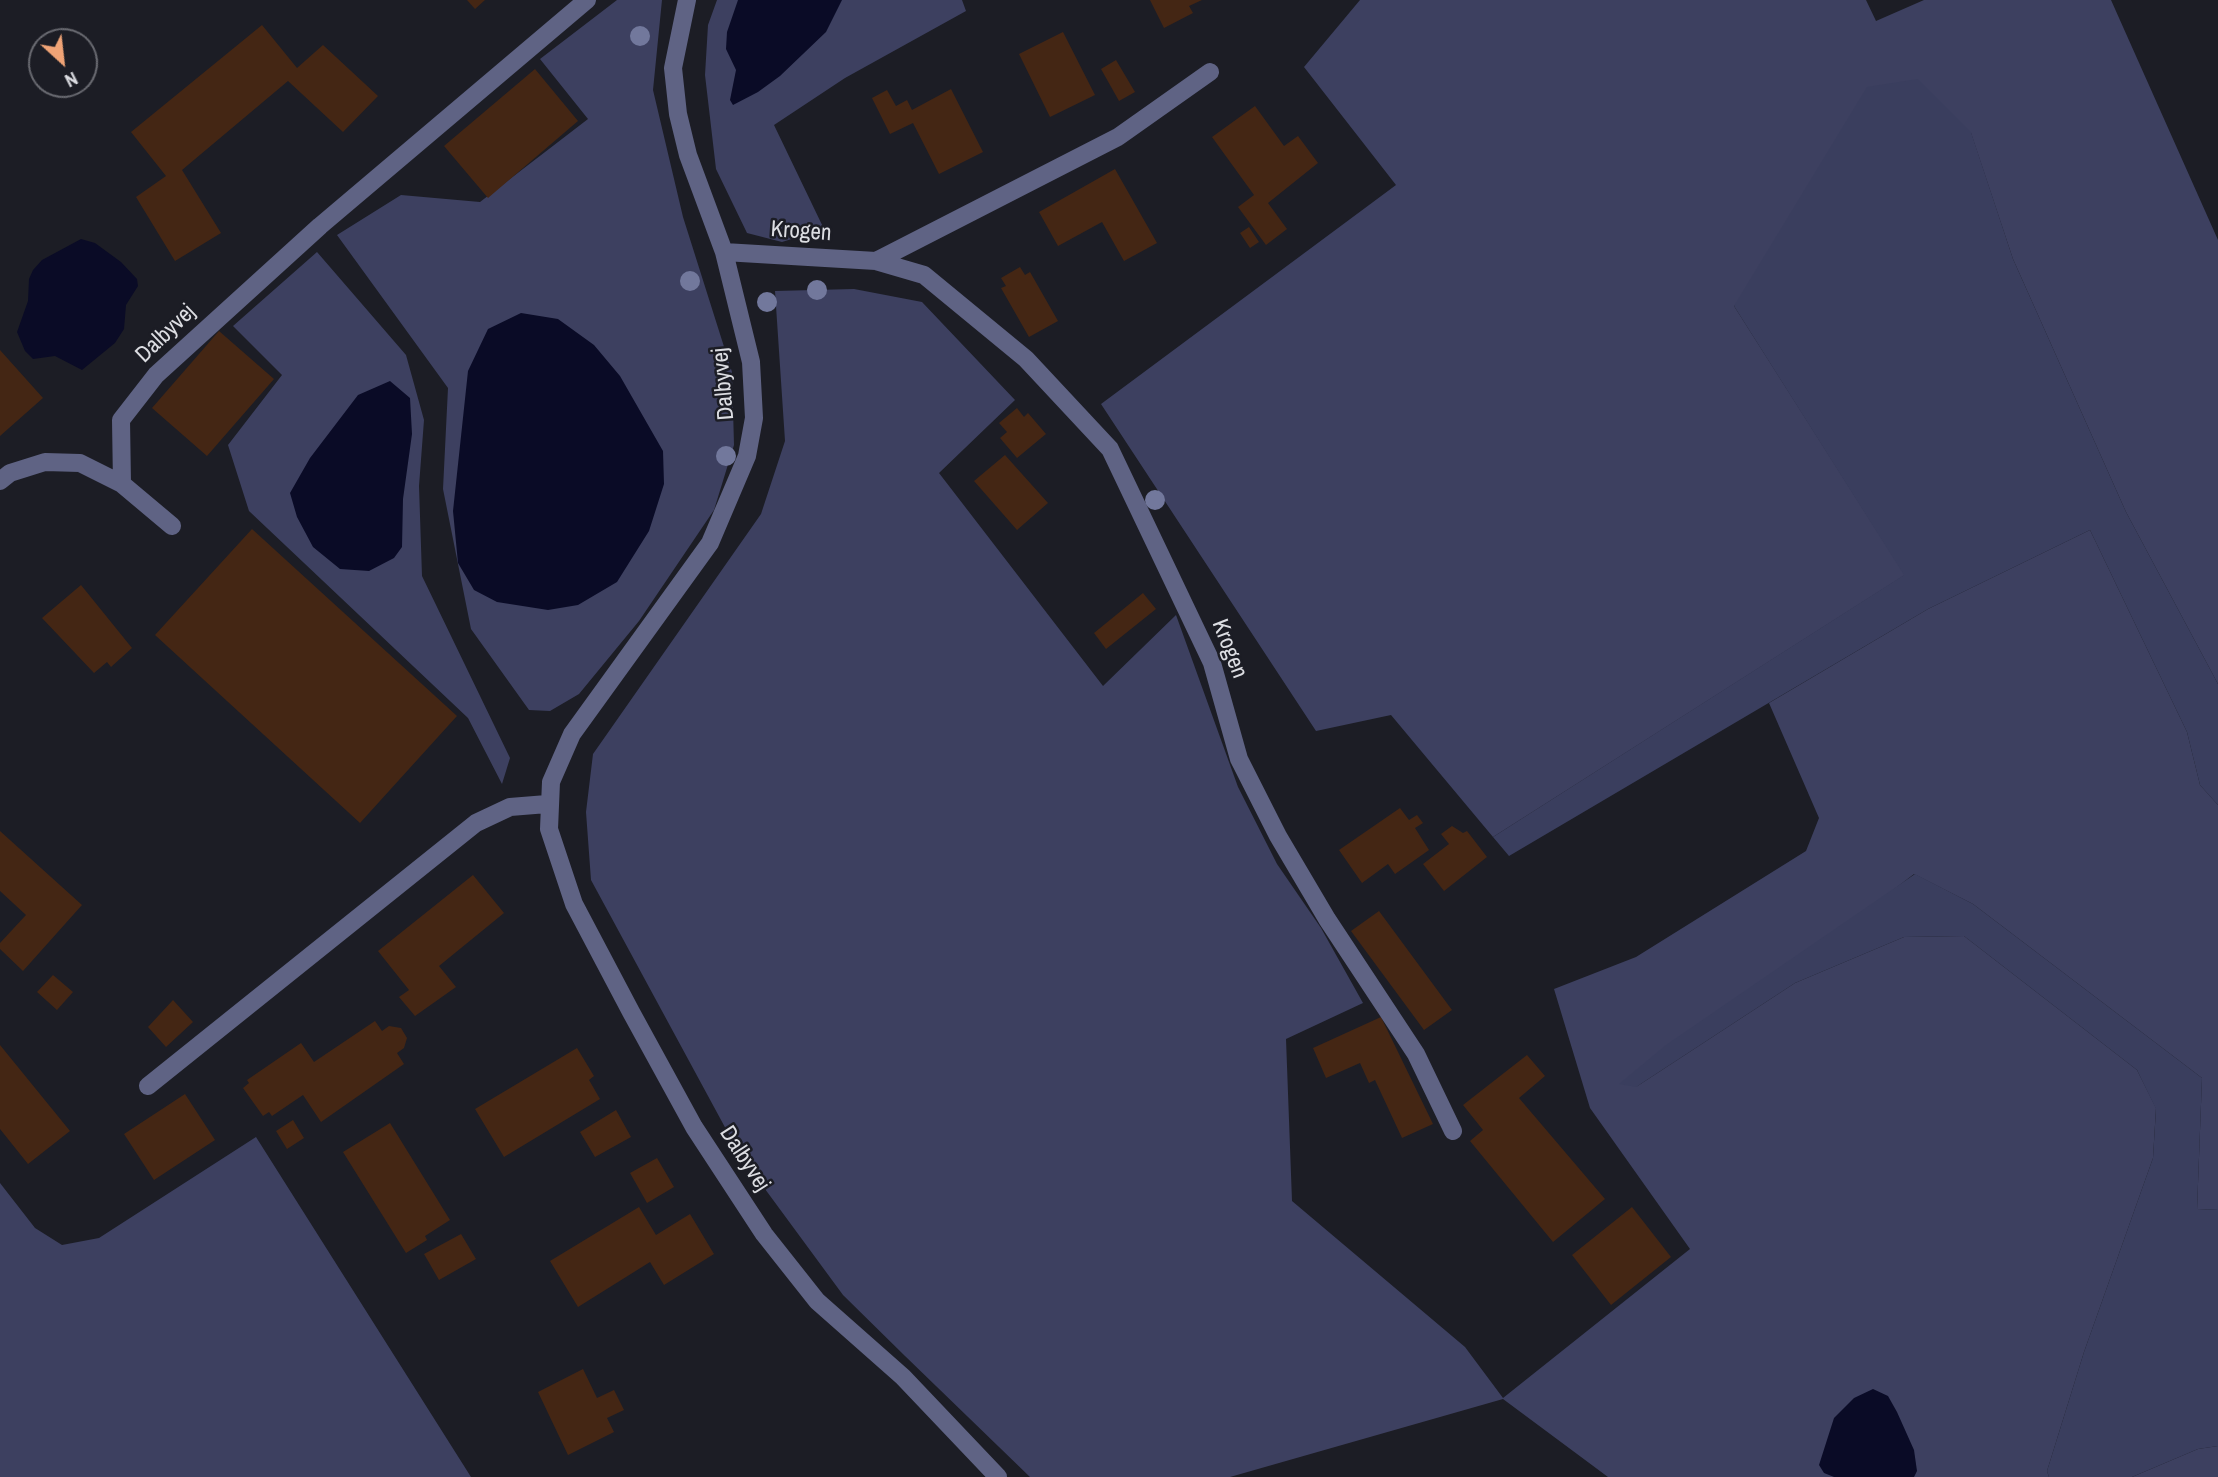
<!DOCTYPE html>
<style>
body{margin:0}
#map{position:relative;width:2218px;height:1477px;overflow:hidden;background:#1c1d25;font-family:"Archivo Narrow",sans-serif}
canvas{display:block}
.north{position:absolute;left:28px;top:28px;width:70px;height:70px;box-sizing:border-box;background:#1c1d25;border:2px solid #696a71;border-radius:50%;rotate:153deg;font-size:19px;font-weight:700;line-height:28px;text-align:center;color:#dcdde2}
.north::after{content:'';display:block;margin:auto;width:24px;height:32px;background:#efa376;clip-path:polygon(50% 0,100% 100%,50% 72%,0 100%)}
</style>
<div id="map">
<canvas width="2218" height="1477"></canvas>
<div class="north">N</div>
</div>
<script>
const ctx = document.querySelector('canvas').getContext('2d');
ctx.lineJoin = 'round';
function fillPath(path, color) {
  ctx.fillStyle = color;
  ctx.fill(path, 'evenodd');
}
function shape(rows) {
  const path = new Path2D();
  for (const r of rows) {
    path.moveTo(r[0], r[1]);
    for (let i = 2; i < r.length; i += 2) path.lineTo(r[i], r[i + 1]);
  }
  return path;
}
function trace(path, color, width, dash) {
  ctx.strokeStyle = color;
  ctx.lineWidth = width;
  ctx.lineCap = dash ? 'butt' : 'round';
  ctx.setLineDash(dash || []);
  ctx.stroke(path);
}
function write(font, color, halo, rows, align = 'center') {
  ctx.font = font + ' "Archivo Narrow",sans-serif';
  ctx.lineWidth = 5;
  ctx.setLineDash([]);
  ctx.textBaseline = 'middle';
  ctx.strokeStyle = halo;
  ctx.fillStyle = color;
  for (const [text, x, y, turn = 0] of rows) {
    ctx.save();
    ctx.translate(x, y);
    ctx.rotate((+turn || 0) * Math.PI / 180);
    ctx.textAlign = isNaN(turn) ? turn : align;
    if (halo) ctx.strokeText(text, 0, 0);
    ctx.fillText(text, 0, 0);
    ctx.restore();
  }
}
fillPath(shape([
 [617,0,662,0,653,90,683,217,732,372,734,445,714,510,639,621,579,694,550,711,529,710,471,629,443,489,448,388,337,235,401,195,480,202,588,119,540,59],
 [717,0,962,0,966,11,845,78,774,125,824,229,782,242,747,233,716,169,705,75,708,25],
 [1360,0,1866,0,1876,21,1924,0,2111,0,2218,240,2218,684,2126,512,2013,259,1971,133,1734,306,1905,575,1493,837,1391,715,1316,731,1101,404,1396,185,1304,67],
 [317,252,406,355,424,420,419,486,422,576,510,758,502,784,468,718,249,511,228,445,282,375,233,326],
 [854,289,922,302,1015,400,939,473,1103,686,1176,615,1238,787,1277,864,1321,928,1363,1003,1286,1039,1292,1201,1465,1347,1503,1398,1690,1249,1590,1108,1554,989,1636,957,1806,851,1819,818,1769,703,1928,609,2090,530,2187,732,2200,785,2218,805,2218,1209,2197,1210,2202,1078,1973,904,1914,874,1636,1087,1795,983,1904,937,1964,936,2137,1070,2156,1108,2153,1158,2084,1352,2047,1471,2049,1477,1608,1477,1503,1399,1230,1477,1030,1477,905,1356,843,1295,740,1155,591,880,586,812,593,754,761,514,785,441,775,291],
 [256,1137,471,1477,0,1477,0,1183,35,1228,62,1245,99,1238],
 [2218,1446,2218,1477,2132,1477,2198,1449]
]), '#3d4060');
fillPath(shape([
 [1918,79,1971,132,2013,259,2126,512,2218,684,2218,805,2200,785,2187,732,2090,530,1928,609,1509,856,1493,837,1904,575,1734,306,1867,87],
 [1915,874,1973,904,2202,1078,2197,1210,2218,1209,2218,1446,2198,1449,2132,1477,2049,1477,2047,1471,2084,1352,2153,1158,2156,1109,2137,1070,1964,936,1904,937,1795,983,1636,1087,1619,1084,1666,1045]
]), '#3a3e5e');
fillPath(shape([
 [738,0,842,0,826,32,780,76,758,92,733,105,730,100,736,70,726,49,727,32],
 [81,239,95,243,121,262,137,279,138,286,126,305,124,329,115,343,82,370,55,356,33,359,25,351,17,332,28,301,29,279,33,270,42,260],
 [521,313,558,319,594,345,620,376,663,451,664,484,649,531,617,582,578,605,548,610,497,602,474,590,458,563,453,511,468,371,488,329],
 [390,381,410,398,412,434,403,499,402,547,394,558,369,571,340,569,313,547,297,517,290,493,310,458,358,395],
 [1873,1389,1888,1396,1897,1412,1914,1450,1917,1471,1914,1477,1834,1477,1824,1473,1819,1465,1834,1418,1854,1398]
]), '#0a0b26');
fillPath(shape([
 [467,0,485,0,475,9],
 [1150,0,1202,0,1189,6,1193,13,1164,28],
 [262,25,297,68,323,45,378,96,343,132,288,81,182,170,221,233,175,261,136,197,166,176,131,132],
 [1063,32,1095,95,1050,117,1019,54],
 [1116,60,1135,92,1119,101,1101,69],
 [535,69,578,121,488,198,444,146],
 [951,89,983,152,939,174,913,123,890,134,872,98,887,90,896,106,907,100,912,110],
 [1255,106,1284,146,1298,136,1318,163,1268,203,1287,229,1266,245,1238,207,1254,195,1212,137],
 [1115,169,1157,243,1124,261,1102,222,1058,246,1039,212],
 [1249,227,1259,242,1250,248,1240,233],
 [1020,267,1025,275,1030,272,1058,321,1029,337,1001,288,1006,286,1001,278],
 [219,331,274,379,207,456,152,408],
 [0,350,43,398,0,436],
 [1017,408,1024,417,1028,413,1046,434,1017,458,1000,438,1007,432,999,423],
 [1005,455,1048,503,1017,530,974,481],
 [252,529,457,716,360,823,155,635],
 [81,585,132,648,111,667,107,662,94,673,42,618],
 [1143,593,1156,609,1106,649,1094,633],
 [1400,808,1409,820,1417,815,1423,823,1415,828,1429,850,1395,874,1388,864,1362,883,1339,850],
 [1452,826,1463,833,1467,831,1487,857,1444,891,1423,864,1449,844,1441,834],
 [0,831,82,905,23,971,0,949,0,943,26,915,0,891],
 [473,875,504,913,439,966,456,987,415,1016,399,997,409,990,378,951],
 [1379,911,1452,1010,1424,1030,1351,931],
 [53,975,73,992,57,1010,37,992],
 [173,1000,193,1022,166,1047,148,1027],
 [1381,1017,1433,1124,1402,1138,1375,1080,1369,1083,1360,1063,1326,1078,1313,1048],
 [375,1021,382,1031,389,1026,401,1028,407,1038,404,1048,397,1053,404,1064,321,1122,303,1095,272,1116,269,1112,263,1116,243,1088,249,1083,247,1080,301,1043,314,1062],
 [0,1045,70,1131,28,1164,0,1129],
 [577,1048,594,1076,589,1080,600,1099,504,1157,475,1109],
 [1527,1055,1545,1076,1519,1098,1605,1199,1553,1242,1470,1141,1483,1130,1463,1105],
 [185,1094,215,1140,154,1180,124,1134],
 [616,1110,631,1137,595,1157,580,1132],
 [293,1120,304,1138,287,1149,276,1131],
 [390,1123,450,1220,425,1236,427,1240,406,1253,343,1152],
 [657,1158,674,1187,647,1203,630,1173],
 [639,1207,656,1235,690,1214,714,1254,664,1285,650,1262,578,1307,550,1261],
 [1632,1207,1671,1257,1611,1305,1572,1255],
 [461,1234,476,1259,439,1280,424,1254],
 [583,1369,597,1398,614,1390,624,1410,607,1418,614,1432,568,1455,538,1392]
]), '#442614');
trace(shape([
 [687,0,673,68,678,114,688,155,724,252,751,362,754,418,747,456,710,543,572,734,551,782,549,829,574,904,631,1012,694,1127,764,1234,817,1301,903,1377,998,1477],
 [724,252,876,261,1118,137,1210,72],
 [876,261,924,275,1026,359,1110,449,1212,663,1239,759,1278,836,1327,919,1416,1054,1453,1131],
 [0,481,10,473,45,462,80,463,122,484,172,526],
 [122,484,121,420,156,375,320,226,587,0],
 [148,1086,476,823,510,807,547,804]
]), '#5f6384', 18);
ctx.fillStyle = '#72789c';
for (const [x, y] of [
 [640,36],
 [690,281],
 [817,290],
 [767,302],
 [726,456],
 [1155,500]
]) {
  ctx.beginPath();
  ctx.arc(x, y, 10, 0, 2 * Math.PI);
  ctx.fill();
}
write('23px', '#dcdde2', '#1c1d25', [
 ["Krogen",801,232,4],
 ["Dalbyvej",166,334,-44],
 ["Dalbyvej",724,384,-95],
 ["Krogen",1229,649,69],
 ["Dalbyvej",744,1159,57]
]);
</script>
